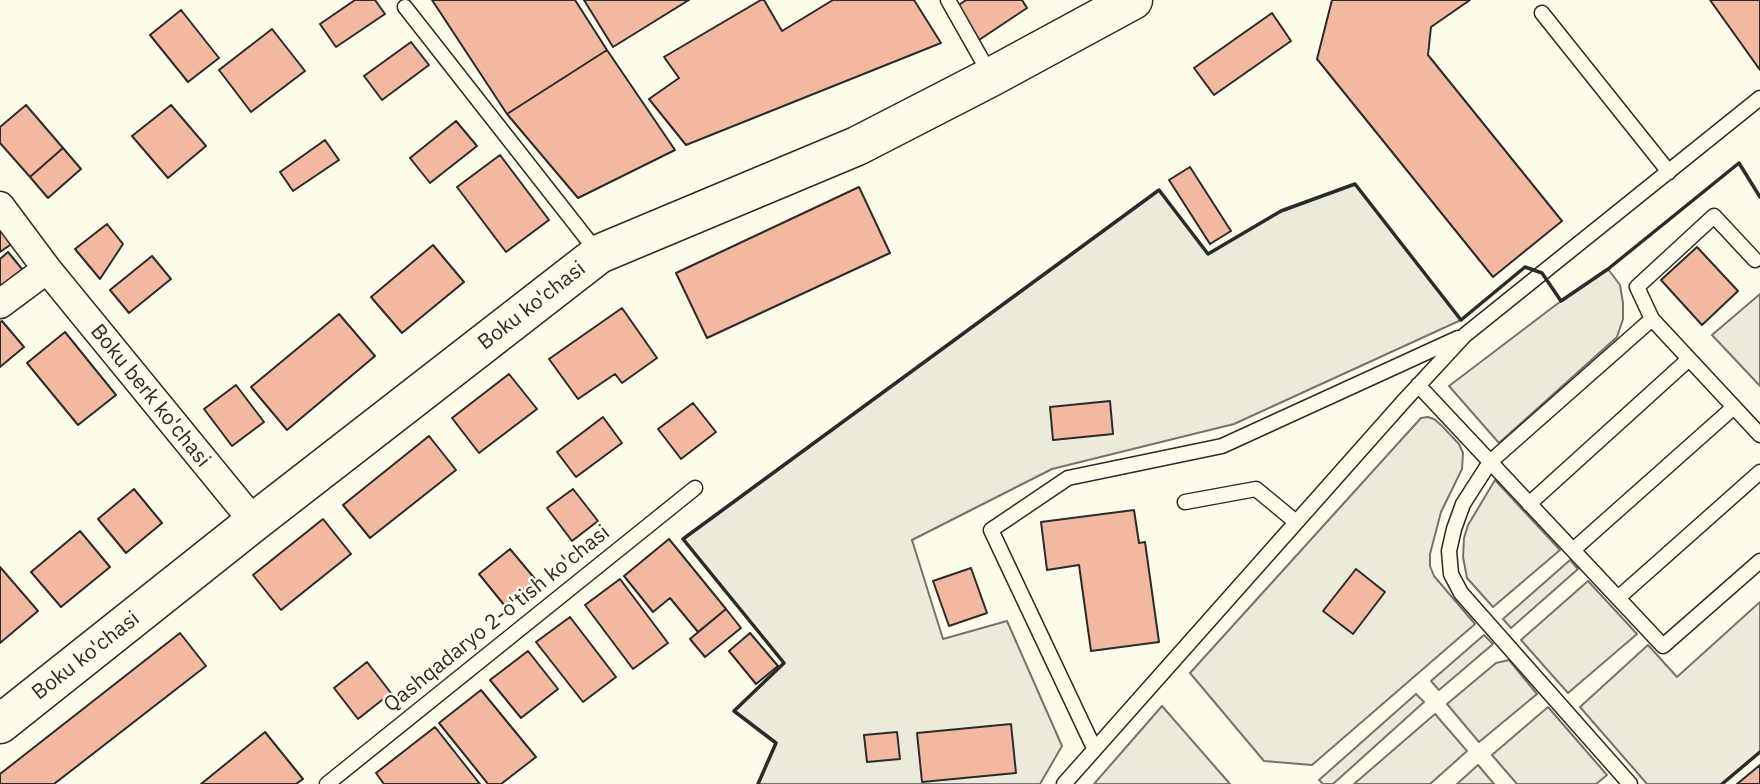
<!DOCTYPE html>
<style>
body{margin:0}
canvas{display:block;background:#fdfbea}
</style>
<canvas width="1760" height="784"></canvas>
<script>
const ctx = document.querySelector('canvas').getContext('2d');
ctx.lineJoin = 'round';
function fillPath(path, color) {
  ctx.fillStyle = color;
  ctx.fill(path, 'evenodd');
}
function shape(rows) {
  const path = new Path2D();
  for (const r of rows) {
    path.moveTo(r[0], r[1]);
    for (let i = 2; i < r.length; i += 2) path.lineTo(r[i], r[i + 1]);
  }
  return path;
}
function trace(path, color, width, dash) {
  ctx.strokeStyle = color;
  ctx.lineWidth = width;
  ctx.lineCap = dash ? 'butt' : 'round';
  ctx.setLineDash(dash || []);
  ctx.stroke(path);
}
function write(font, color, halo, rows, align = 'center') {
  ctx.font = font + ' "IBM Plex Sans",sans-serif';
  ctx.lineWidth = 5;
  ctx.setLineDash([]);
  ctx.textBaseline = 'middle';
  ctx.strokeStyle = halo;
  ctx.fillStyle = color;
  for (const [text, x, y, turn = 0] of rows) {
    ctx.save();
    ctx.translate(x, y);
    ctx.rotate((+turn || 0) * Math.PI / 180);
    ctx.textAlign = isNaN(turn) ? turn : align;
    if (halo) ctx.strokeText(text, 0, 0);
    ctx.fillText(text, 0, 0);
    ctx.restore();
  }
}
const green = shape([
 [1355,184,1461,320,1234,424,1052,469,912,540,943,639,1007,621,1062,746,1040,784,758,784,776,743,734,711,784,663,683,539,1159,190,1208,254,1281,211,1355,184],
 [1608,269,1620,285,1623,303,1623,319,1617,337,1499,443,1449,386,1561,301,1608,269],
 [1760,294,1760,386,1712,335,1760,294],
 [1428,417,1434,419,1442,426,1459,444,1463,453,1462,469,1441,512,1430,554,1430,566,1434,576,1475,624,1312,765,1264,761,1190,673,1421,418,1428,417],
 [1495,480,1560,550,1493,607,1467,578,1463,557,1464,538,1468,525,1495,480],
 [1570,560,1578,569,1511,628,1503,619,1570,560],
 [1588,581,1637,634,1568,693,1521,640,1588,581],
 [1760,602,1760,752,1722,784,1647,784,1580,707,1648,645,1677,677,1760,602],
 [1484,635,1493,644,1439,690,1431,681,1484,635],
 [1509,660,1537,694,1479,742,1447,704,1496,663,1509,660],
 [1416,694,1424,702,1333,784,1323,784,1319,780,1416,694],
 [1162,706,1230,784,1094,784,1162,706],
 [1548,707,1607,775,1596,784,1517,784,1492,755,1548,707],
 [1435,714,1467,751,1430,784,1354,784,1435,714],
 [1478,765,1494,784,1457,784,1478,765]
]);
fillPath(green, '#ecebdb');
trace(green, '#74746e', 2);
const building = shape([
 [355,0,375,0,385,14,336,47,320,24,355,0],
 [432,0,575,0,607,50,507,114,432,0],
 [584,0,689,0,613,47,584,0],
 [761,0,764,0,782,31,833,0,914,0,941,43,686,145,649,99,679,78,664,57,761,0],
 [966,0,1022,0,1027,8,979,40,956,7,966,0],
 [1332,0,1470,0,1431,27,1428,55,1562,221,1493,277,1317,59,1332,0],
 [1710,0,1760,0,1760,70,1710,0],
 [181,10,219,58,188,82,150,35,181,10],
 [1272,13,1291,41,1214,95,1194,68,1272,13],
 [272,29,305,71,251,112,219,70,272,29],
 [411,42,429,65,382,100,364,76,411,42],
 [607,50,675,150,578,198,507,114,607,50],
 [26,105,63,148,30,177,0,143,0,127,26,105],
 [171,105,206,146,168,178,132,136,171,105],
 [456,121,477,146,430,183,410,158,456,121],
 [325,140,339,160,293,191,280,172,325,140],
 [63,148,81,169,48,198,30,177,63,148],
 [500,155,549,220,506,252,457,187,500,155],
 [1190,167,1231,231,1210,244,1169,180,1190,167],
 [859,187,890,253,707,338,676,273,859,187],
 [0,218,16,241,0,252,0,218],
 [107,224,123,244,100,279,75,249,107,224],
 [433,245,464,282,402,333,371,297,433,245],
 [1697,247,1738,291,1702,325,1661,280,1697,247],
 [8,252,27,275,0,297,0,259,8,252],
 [152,256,171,279,129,313,110,290,152,256],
 [622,308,657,358,622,383,615,374,578,399,549,359,622,308],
 [339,314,375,356,287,430,251,387,339,314],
 [2,321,24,347,0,367,0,322,2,321],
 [65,332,116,395,78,425,27,363,65,332],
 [509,374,537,409,479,453,452,418,509,374],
 [236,385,264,422,232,446,204,409,236,385],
 [1110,401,1113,434,1053,440,1050,407,1110,401],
 [693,403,716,432,681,459,658,429,693,403],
 [603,417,622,443,576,477,557,452,603,417],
 [429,436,456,470,370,538,343,505,429,436],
 [134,489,162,523,126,553,98,519,134,489],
 [573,489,598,521,572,541,547,508,573,489],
 [1134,510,1139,543,1145,542,1159,642,1091,651,1079,565,1047,570,1041,522,1134,510],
 [323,519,351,554,281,610,253,575,323,519],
 [80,531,110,567,61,607,31,572,80,531],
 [669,539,726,609,698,632,670,598,653,612,624,576,669,539],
 [510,549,536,580,505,606,479,574,510,549],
 [0,567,38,611,0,643,0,567],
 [971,568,987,613,949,626,933,581,971,568],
 [1356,569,1385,592,1353,634,1323,611,1356,569],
 [620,579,668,643,633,669,585,605,620,579],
 [726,609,741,628,705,657,690,639,726,609],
 [570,617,616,677,583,702,536,642,570,617],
 [180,633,206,666,54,784,0,784,0,774,180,633],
 [750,633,778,666,756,684,729,651,750,633],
 [528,651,558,689,521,718,490,680,528,651],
 [367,662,391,693,358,719,334,688,367,662],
 [481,690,536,757,501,784,488,784,439,723,481,690],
 [1011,724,1016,773,922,782,917,733,1011,724],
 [435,727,480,784,384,784,376,773,435,727],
 [265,732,303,779,296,784,201,784,265,732],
 [897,732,900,759,867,762,864,735,897,732],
 [1760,765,1760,784,1737,784,1760,765]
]);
fillPath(building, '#f2b8a0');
trace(building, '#2b2b2b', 2);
const lane = shape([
 [948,0,991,76],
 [405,7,598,253],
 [1542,13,1669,172],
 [1652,319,1637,287,1714,216,1755,260],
 [1418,385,1663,646,1760,561],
 [1185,502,1256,489,1296,522],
 [1529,504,1689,359],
 [1573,550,1734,407],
 [1618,598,1760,472],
 [1094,748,991,530,1068,478,1222,446,1458,338],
 [327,784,695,488],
 [1064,784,1403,402,1465,335,1760,98],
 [1630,784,1461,593,1451,574,1449,551,1454,529,1463,504,1490,462,1652,319,1760,435]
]);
const street = shape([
 [0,206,47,269,254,522],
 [0,304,47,269]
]);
const secondary = shape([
 [0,724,254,522,599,254,857,146,991,77,1133,0]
]);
trace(lane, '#2b2b2b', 17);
trace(street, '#2b2b2b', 31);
trace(secondary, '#2b2b2b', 41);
trace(lane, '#fdfbea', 14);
trace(street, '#fdfbea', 28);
trace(secondary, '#fdfbea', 38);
trace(shape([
 [758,784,776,743,734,711,784,663,683,539,1159,190,1208,254,1281,211,1355,184,1461,320,1525,267,1542,273,1561,301,1608,269,1739,163,1760,197],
 [1722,784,1760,752]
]), '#2b2b2b', 3.5);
write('21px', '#2b2b2b', '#fdfbea', [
 ["Boku ko'chasi",532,306,-38],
 ["Boku berk ko'chasi",150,396,51],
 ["Qashqadaryo 2-o'tish ko'chasi",497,619,-39],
 ["Boku ko'chasi",86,656,-38]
]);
</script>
